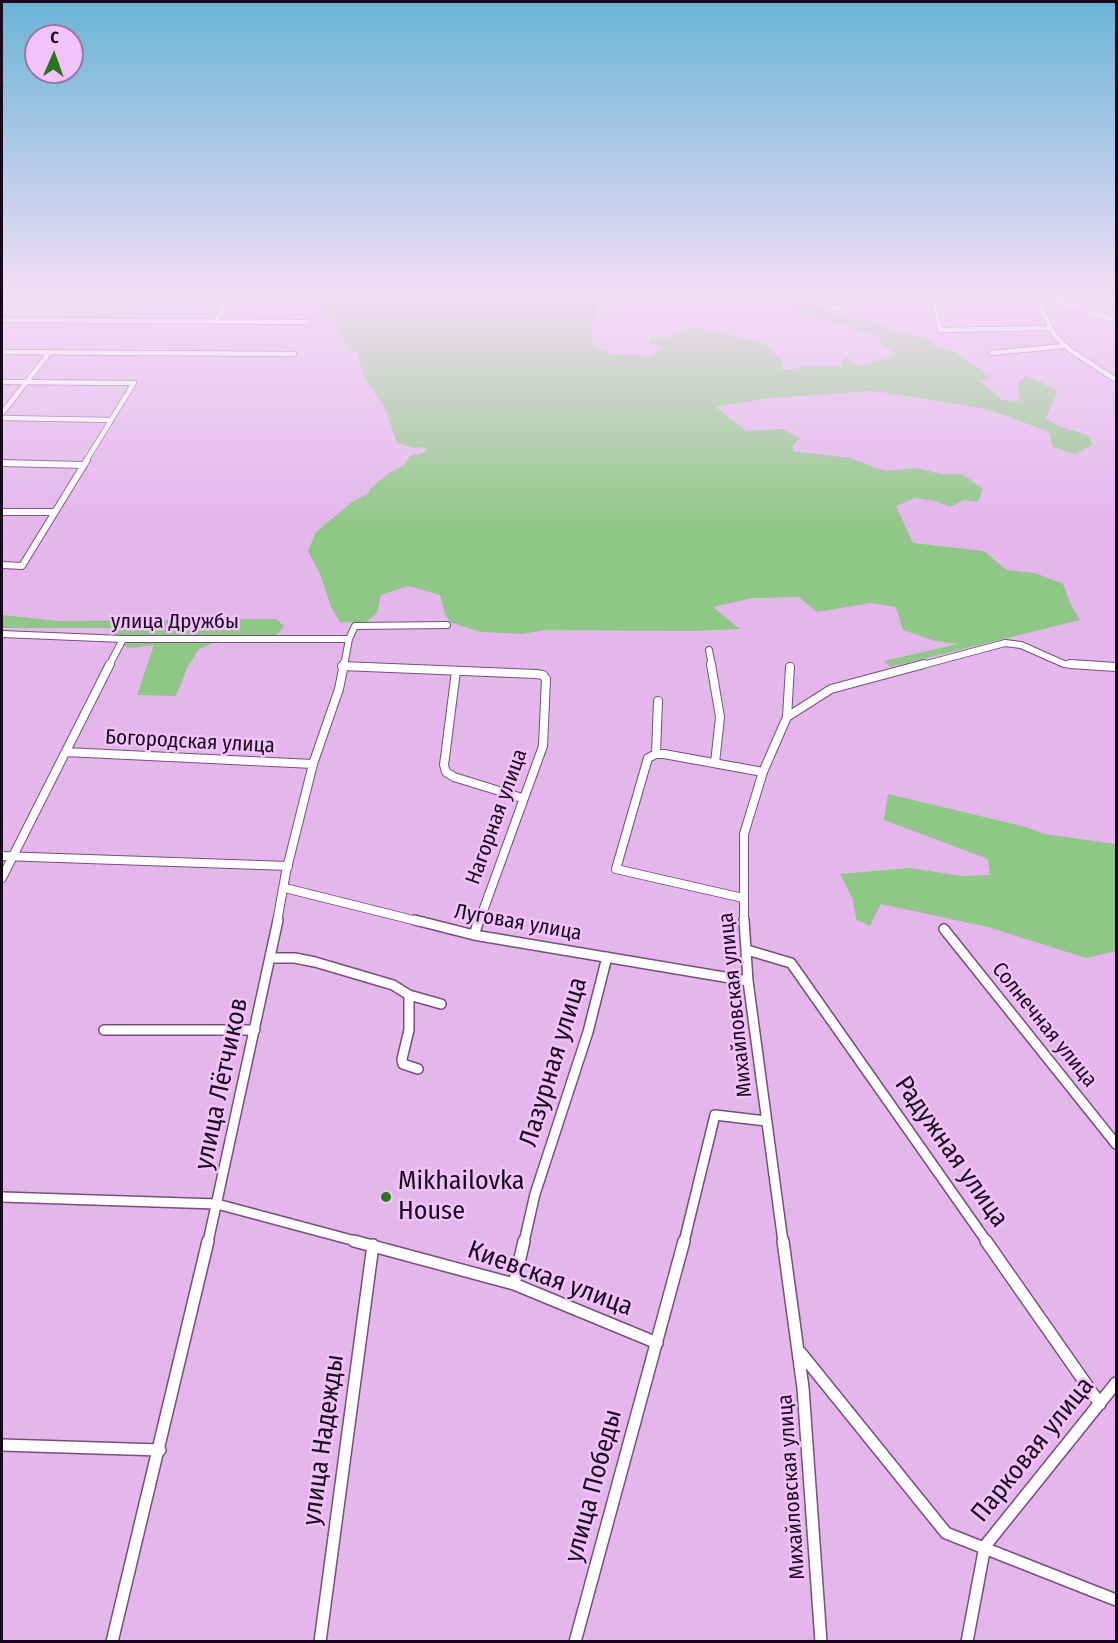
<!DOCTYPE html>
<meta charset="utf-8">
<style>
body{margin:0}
#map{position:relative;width:1118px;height:1643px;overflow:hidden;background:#e4b6ec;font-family:"Fira Sans Condensed",sans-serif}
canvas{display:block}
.frame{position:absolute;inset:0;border:3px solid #18081b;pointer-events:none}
.north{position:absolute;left:24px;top:24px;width:60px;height:60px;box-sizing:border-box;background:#f1c3fa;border:2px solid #9a78a1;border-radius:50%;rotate:2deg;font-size:16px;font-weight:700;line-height:24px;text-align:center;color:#18081b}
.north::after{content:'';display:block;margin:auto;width:21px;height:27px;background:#28761d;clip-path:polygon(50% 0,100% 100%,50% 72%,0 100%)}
</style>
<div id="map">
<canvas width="1118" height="1643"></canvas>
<div class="frame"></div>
<div class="north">С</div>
</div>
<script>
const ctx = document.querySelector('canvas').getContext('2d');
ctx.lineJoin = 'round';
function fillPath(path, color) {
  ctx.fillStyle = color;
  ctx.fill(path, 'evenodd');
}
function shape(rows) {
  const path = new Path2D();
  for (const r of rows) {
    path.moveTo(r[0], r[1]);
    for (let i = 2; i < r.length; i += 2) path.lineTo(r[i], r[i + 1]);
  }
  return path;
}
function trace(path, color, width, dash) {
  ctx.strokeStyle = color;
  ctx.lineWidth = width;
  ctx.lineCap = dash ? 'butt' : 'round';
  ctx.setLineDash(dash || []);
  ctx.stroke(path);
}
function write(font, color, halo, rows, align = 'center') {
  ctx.font = font + ' "Fira Sans Condensed",sans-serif';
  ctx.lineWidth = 5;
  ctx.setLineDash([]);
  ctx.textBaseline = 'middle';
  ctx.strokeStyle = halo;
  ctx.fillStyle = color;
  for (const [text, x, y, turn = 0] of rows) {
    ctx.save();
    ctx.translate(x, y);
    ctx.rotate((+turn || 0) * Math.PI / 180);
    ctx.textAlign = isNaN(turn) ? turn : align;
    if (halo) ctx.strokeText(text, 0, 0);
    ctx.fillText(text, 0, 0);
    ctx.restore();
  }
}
fillPath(shape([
 [293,297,600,297,591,328,593,346,615,354,651,356,663,347,651,344,650,337,664,338,689,327,699,327,765,344,783,361,782,369,792,370,806,366,842,367,841,360,846,357,858,366,893,357,893,351,884,347,878,336,860,332,846,324,836,325,796,311,772,297,804,297,841,318,858,321,874,319,878,324,905,335,919,336,931,341,933,345,952,351,979,368,989,379,979,380,1002,400,1020,401,1017,384,1025,376,1039,381,1057,391,1046,418,1058,426,1088,435,1093,445,1075,454,1053,447,1049,432,1004,415,976,407,873,391,771,398,716,407,746,431,782,429,800,438,793,445,793,451,850,458,885,471,917,468,941,474,962,474,983,489,978,502,964,500,950,507,936,501,915,498,896,506,913,543,984,551,1007,570,1035,573,1063,584,1072,607,1080,620,890,667,884,661,958,644,935,641,903,630,896,607,871,603,817,612,799,597,753,598,713,607,740,629,690,631,546,630,522,634,481,632,450,622,445,614,440,595,408,586,381,595,377,613,365,623,340,622,331,607,320,574,308,551,316,532,352,502,368,494,370,489,390,472,404,465,410,456,426,452,426,447,415,448,397,443,386,411,363,375,358,354,346,348,348,346,332,318,321,308],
 [2,615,59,621,276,619,284,626,272,641,215,642,199,649,188,666,176,696,137,695,154,645,130,648,110,641,112,628,2,628],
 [888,794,1026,827,1044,834,1116,844,1116,951,1086,958,988,927,881,904,870,926,856,919,853,900,840,874,910,868,962,876,990,875,988,859,884,820]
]), '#8fc786');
const streetFar4 = shape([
 [933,297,940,330,1050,328],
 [1036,297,1055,336,1070,350,1116,380],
 [1047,297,1116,321],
 [2,300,18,297],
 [831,310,861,297],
 [2,320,307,322],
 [215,321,230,297],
 [2,352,294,354],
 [991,353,1065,346],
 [2,382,134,383],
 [2,413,50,352],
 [2,418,111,420],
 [86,461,134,383]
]);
const streetFar3 = shape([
 [2,463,84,465],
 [2,512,54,512],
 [2,565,22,566,87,460],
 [2,634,123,639,349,639],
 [709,650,712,666],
 [109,666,123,639],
 [344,666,349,639,355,626,447,625],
 [919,666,1005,643,1021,645,1064,664,1096,666]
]);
const streetFar2 = shape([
 [711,664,720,717,715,763],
 [1070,664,1116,667],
 [342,666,536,674,543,675,546,679,543,746,479,922],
 [456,671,444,765,446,772,454,777,522,798],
 [787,717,790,667],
 [66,752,313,764],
 [656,754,658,701],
 [2,856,288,866],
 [2,878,110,664],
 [285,888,421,922],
 [743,898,616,869,648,758,656,754,664,754,763,772],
 [277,922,286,872,313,764,339,689,344,664],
 [744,922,744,834,763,772,787,717,831,689,924,664]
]);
const streetFar1 = shape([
 [415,920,474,935,748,981],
 [744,920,748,981,783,1242],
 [944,929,1116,1144],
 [474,935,479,920],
 [747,950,791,963,987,1242],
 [271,958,295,958,315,962,393,985,409,995,441,1004],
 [409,995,409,1030,402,1059,403,1064,418,1069],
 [104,1030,255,1030],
 [2,1197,217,1204,359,1242],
 [208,1242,278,920],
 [524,1242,535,1194,588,1032,607,957],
 [684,1242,715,1115,766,1121]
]);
const street = shape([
 [354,1241,514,1284,657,1343],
 [783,1241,803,1388,821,1642],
 [986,1241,1100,1404],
 [514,1284,524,1241],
 [800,1352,946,1533,1116,1600],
 [2,1445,160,1450],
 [112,1642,208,1241],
 [320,1642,373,1245],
 [575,1642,684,1241],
 [967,1642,985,1546,1116,1383]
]);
trace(streetFar4, '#774e7e', 6);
trace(streetFar3, '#774e7e', 8);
trace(streetFar2, '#774e7e', 10);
trace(streetFar1, '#774e7e', 12);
trace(street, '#774e7e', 14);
trace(streetFar4, '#fff', 4.5);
trace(streetFar3, '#fff', 6);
trace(streetFar2, '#fff', 8);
trace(streetFar1, '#fff', 9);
trace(street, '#fff', 11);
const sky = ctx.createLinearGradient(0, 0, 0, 527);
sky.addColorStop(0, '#69b4d6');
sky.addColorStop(0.56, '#f3def6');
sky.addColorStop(1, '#f3def600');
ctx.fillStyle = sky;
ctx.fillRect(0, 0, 1118, 527);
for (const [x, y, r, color] of [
 [386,1197,6,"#28761d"]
]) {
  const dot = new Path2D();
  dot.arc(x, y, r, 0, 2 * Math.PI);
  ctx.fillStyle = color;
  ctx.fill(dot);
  trace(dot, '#f1c3fa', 2);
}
write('21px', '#18081b', '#f1c3fa', [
 ["улица Дружбы",175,622],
 ["Богородская улица",190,742,3],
 ["Нагорная улица",497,817,-70],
 ["Луговая улица",518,923,10],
 ["Михайловская улица",736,1005,-96],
 ["Солнечная улица",1044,1025,51],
 ["Михайловская улица",792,1487,-94]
]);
write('26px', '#18081b', '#f1c3fa', [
 ["Лазурная улица",554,1062,-73],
 ["улица Лётчиков",222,1084,-78],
 ["Радужная улица",951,1152,55],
 ["Киевская улица",550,1279,20],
 ["улица Надежды",324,1440,-82],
 ["Парковая улица",1033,1450,-51],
 ["улица Победы",594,1486,-75]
]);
write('26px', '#18081b', '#f1c3fa', [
 ["Mikhailovka",398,1182],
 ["House",398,1212]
], 'left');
</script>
